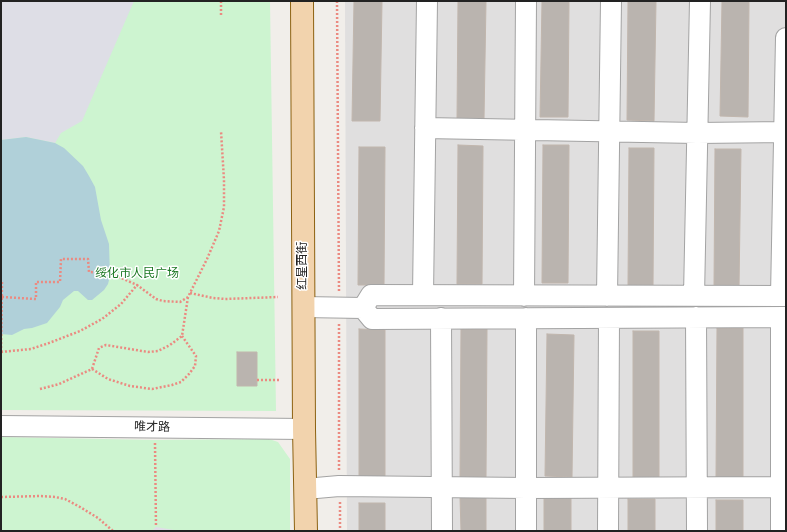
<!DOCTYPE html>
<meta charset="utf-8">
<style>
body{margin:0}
#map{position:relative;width:787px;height:532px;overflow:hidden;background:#f1eeea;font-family:"Source Sans 3",sans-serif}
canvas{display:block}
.frame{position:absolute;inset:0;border:2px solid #222;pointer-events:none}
</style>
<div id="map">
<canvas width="787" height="532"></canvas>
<div class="frame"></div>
</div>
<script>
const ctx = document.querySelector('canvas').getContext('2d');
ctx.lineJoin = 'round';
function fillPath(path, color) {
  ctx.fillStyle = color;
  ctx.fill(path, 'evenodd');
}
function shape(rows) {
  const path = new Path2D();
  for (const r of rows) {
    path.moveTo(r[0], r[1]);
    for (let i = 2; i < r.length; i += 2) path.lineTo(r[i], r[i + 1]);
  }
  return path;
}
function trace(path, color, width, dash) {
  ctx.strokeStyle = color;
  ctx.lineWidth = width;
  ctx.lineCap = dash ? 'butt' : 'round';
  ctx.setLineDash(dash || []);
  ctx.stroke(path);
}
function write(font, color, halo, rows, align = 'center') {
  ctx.font = font + ' "Source Sans 3","Noto Sans SC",sans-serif';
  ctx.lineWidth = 3;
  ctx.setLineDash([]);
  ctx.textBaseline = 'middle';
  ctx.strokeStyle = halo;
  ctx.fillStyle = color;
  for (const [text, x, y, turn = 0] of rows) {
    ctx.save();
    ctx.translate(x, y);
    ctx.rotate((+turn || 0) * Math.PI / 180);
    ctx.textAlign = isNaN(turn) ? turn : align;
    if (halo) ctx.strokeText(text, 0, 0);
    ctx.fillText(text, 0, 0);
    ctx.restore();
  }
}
fillPath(shape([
 [345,1,786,1,786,531,347,531]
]), '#e0dfdf');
fillPath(shape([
 [1,1,270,1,276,411,1,410],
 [1,437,154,440,269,439,278,442,290,459,290,531,1,531]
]), '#cdf4d0');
fillPath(shape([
 [1,1,134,1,82,121,61,133,55,143,26,137,1,140],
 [156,527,180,531,152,531]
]), '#dedee6');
fillPath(shape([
 [26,137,55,143,64,148,83,166,89,176,95,187,101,220,109,244,110,276,108,284,104,290,92,300,88,300,78,291,74,291,63,300,60,307,47,323,32,328,24,329,12,335,1,334,1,140]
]), '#b0d0d9');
const building = shape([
 [354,1,382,1,380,121,352,121,354,1],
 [458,1,486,1,484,119,457,119,458,1],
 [542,1,569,1,568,117,540,117,542,1],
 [628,1,656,1,654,121,627,120,628,1],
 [722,1,749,1,748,117,720,116,722,1],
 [458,145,483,146,482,284,457,284,458,145],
 [543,145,569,145,568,283,542,283,543,145],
 [359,147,385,147,384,285,358,285,359,147],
 [629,148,654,148,653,286,628,286,629,148],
 [715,149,741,149,739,288,714,287,715,149],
 [717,328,743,328,743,477,716,477,717,328],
 [359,329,385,330,385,478,359,478,359,329],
 [461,329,487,329,486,477,460,477,461,329],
 [633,331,659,331,659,480,633,480,633,331],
 [547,334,574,335,572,477,545,476,547,334],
 [237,352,257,352,257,386,237,386,237,352],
 [460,497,486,497,486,531,461,531,460,497],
 [544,498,571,498,571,531,544,531,544,498],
 [628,499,655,499,655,531,628,531,628,499],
 [716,500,743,500,743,531,716,531,716,500],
 [359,503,385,503,385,531,359,531,359,503]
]);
fillPath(building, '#bab4af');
trace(building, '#c1b6ad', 1);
const minor = shape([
 [425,128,697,133,786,132],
 [423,295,427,1],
 [524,296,526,1],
 [607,296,611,1],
 [694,296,700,1],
 [781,296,786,38],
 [303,307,363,308,372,319,786,317],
 [363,308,371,295,786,296],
 [696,317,697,531],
 [441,318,442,531],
 [526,318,526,531],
 [1,426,304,429],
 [305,489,339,486,526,488,786,487],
 [608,531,609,318],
 [781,531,781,317]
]);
const major = shape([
 [302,1,304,429,306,531]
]);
trace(minor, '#a3a3a3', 22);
trace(major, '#8d6212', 24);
trace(shape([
 [337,1,339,293],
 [221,15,221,1],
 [190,293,213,298,225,299,278,297],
 [2,297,36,299,36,282,60,282,61,259,88,259,89,272,110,273,137,285],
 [339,324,339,471],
 [1,352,31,349,49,343,80,331,102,319,121,304,137,285,156,299,163,301,180,302,188,297,207,259,219,231,224,207,224,180,221,131],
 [1,352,2,282],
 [92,369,108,379,130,386,152,389,172,385,181,382,189,374,195,366,196,356,182,336],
 [257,380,279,380],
 [40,389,59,384,92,369,99,348,106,345,148,352,158,351,170,345,182,336,188,297],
 [155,443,156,527],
 [1,497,40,496,55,497,65,499,80,507,98,518,113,531],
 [340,502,340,531]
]), '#eb8a81', 2.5, [2, 2]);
trace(minor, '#fff', 20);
trace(major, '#f2d3ad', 22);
write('12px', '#222', '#fff', [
 ["红星西街",303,266,-90],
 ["唯才路",152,428,1]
]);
write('12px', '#197620', '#fff', [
 ["绥化市人民广场",137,274]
]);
</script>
